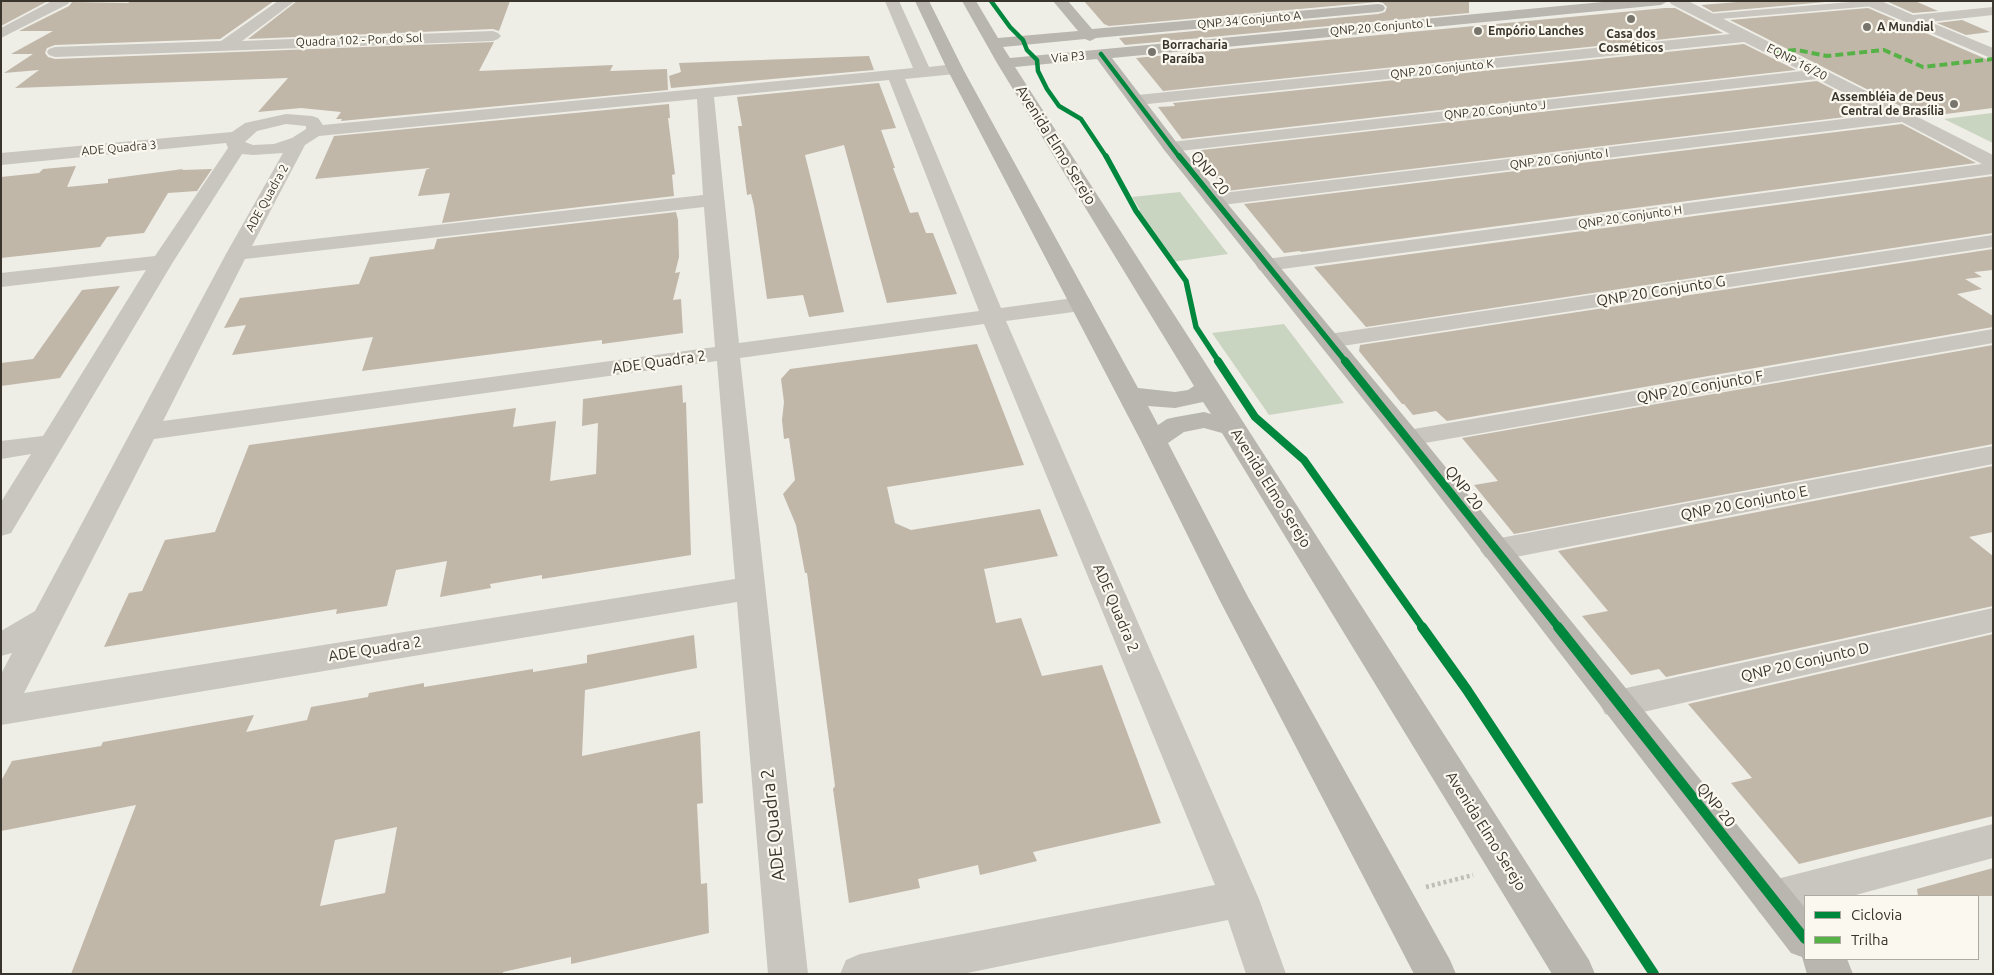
<!DOCTYPE html>
<meta charset="utf-8">
<style>
body{margin:0}
#map{position:relative;width:1994px;height:975px;overflow:hidden;background:#eeede6;font-family:Ubuntu,sans-serif}
canvas{display:block}
.frame{position:absolute;inset:0;border:2px solid #39342c;pointer-events:none}
.legend{position:absolute;left:1804px;top:895px;width:175px;height:65px;box-sizing:border-box;background:#faf8ef;border:1px solid #adaaa1;margin:0;padding:6px 9px;list-style:none;font-size:15px;color:#39342c}
.legend li{display:flex;align-items:center;gap:10px;height:25px}
.legend b{width:25px;border:1px solid #adaaa1}
</style>
<div id="map">
<canvas width="1994" height="975"></canvas>
<div class="frame"></div>
<ul class="legend">
<li><b style="height:6px;background:#00873e"></b>Ciclovia</li>
<li><b style="height:6px;background:#56b246"></b>Trilha</li>
</ul>
</div>
<script>
const ctx = document.querySelector('canvas').getContext('2d');
ctx.lineJoin = 'round';
function fillPath(path, color) {
  ctx.fillStyle = color;
  ctx.fill(path, 'evenodd');
}
function shape(rows) {
  const path = new Path2D();
  for (const r of rows) {
    path.moveTo(r[0], r[1]);
    for (let i = 2; i < r.length; i += 2) path.lineTo(r[i], r[i + 1]);
  }
  return path;
}
function trace(path, color, width, dash) {
  ctx.strokeStyle = color;
  ctx.lineWidth = width;
  ctx.lineCap = dash ? 'butt' : 'round';
  ctx.setLineDash(dash || []);
  ctx.stroke(path);
}
function write(font, color, halo, rows, align = 'center') {
  ctx.font = font + ' Ubuntu,sans-serif';
  ctx.lineWidth = 4.5;
  ctx.setLineDash([]);
  ctx.textBaseline = 'middle';
  ctx.strokeStyle = halo;
  ctx.fillStyle = color;
  for (const [text, x, y, turn = 0] of rows) {
    ctx.save();
    ctx.translate(x, y);
    ctx.rotate((+turn || 0) * Math.PI / 180);
    ctx.textAlign = isNaN(turn) ? turn : align;
    if (halo) ctx.strokeText(text, 0, 0);
    ctx.fillText(text, 0, 0);
    ctx.restore();
  }
}
fillPath(shape([
 [1993,114,1993,143,1944,119,1992,113],
 [1180,192,1200,218,1228,254,1172,262,1137,210,1140,210,1132,197],
 [1284,324,1344,403,1269,415,1212,333]
]), '#cad5c1');
fillPath(shape([
 [1,1,48,1,1,26],
 [131,1,274,1,220,39,55,45,47,48,45,53,48,57,55,59,494,42,479,71,613,65,610,71,667,69,668,90,341,121,342,119,336,119,341,112,301,108,258,112,288,78,15,88,39,70,4,73,33,54,11,54,53,31,19,31,69,6,72,2,128,3],
 [297,1,510,1,499,31,493,29,248,39],
 [1084,1,1469,1,1469,13,1125,45,1119,38,1378,14,1385,12,1387,7,1383,3,1378,2,1109,26,1104,24],
 [1749,1,1837,1,1713,12,1701,5],
 [1886,1,1915,1,1938,11,1913,13],
 [1665,8,1675,8,1723,33,1163,91,1136,58],
 [1868,8,1993,62,1993,108,1922,117,1730,20],
 [1962,20,1990,32,1966,35,1937,23],
 [1744,44,1796,70,1182,139,1158,107,1175,106,1173,103],
 [869,56,874,70,671,88,669,76,681,72,679,63],
 [1817,81,1879,113,1227,191,1193,151],
 [879,83,896,128,881,130,895,168,893,168,910,213,918,212,926,233,933,233,957,294,887,303,844,145,805,155,844,312,809,317,803,295,767,299,754,206,751,194,747,195,738,126,742,126,737,97],
 [669,104,670,118,668,118,675,174,672,175,674,196,442,223,450,193,418,196,426,170,430,168,315,179,334,136],
 [1902,124,1976,163,1301,252,1300,251,1284,253,1244,204],
 [76,166,67,187,108,183,108,179,183,169,182,170,212,169,197,191,168,193,144,233,107,237,100,247,1,258,1,177,39,173,43,169],
 [1993,176,1993,233,1366,327,1314,267],
 [676,212,678,220,679,257,675,273,680,272,673,300,681,299,683,333,602,344,602,340,362,371,373,337,232,355,246,325,224,328,240,298,359,284,370,257,434,249,437,239],
 [1993,249,1993,270,1974,272,1982,277,1965,279,1982,289,1957,294,1993,316,1993,327,1447,421,1436,411,1413,415,1404,404,1402,404,1359,351,1360,345],
 [120,286,60,378,1,386,1,363,33,359,82,290],
 [977,344,1024,465,887,487,895,523,911,530,1040,509,1058,556,984,569,996,623,1021,618,1042,676,1102,665,1161,823,1033,852,1037,861,980,875,978,865,918,879,920,888,849,903,833,789,835,786,807,573,805,573,796,525,783,494,795,480,789,438,784,439,782,420,784,402,781,379,790,369],
 [1993,345,1993,444,1514,534,1474,485,1498,481,1462,438],
 [682,385,683,403,686,402,691,555,542,579,542,575,490,584,491,588,440,597,447,561,396,570,387,606,336,614,337,609,104,647,129,593,142,591,165,540,215,532,249,445,516,408,513,427,556,421,550,481,596,474,598,423,582,426,583,399],
 [1993,466,1993,532,1969,537,1993,556,1993,606,1666,677,1659,669,1631,675,1582,616,1608,611,1558,551],
 [1993,634,1993,816,1799,864,1731,783,1752,778,1688,704],
 [694,635,697,668,585,690,582,756,700,731,703,803,697,804,699,843,701,884,707,883,709,933,571,964,571,957,503,972,503,974,71,974,136,805,1,831,1,781,12,761,101,746,103,742,254,715,246,732,307,720,311,707,368,697,369,693,424,683,424,687,533,669,533,672,587,663,587,655],
 [397,827,385,893,320,906,335,840],
 [1993,868,1993,896,1918,896,1917,889]
]), '#c0b7a9');
trace(shape([
 [1426,887,1473,875]
]), '#c1beb7', 4.5, [3, 3]);
fillPath(shape([
 [1862,1,1877,1,1879,3,1874,6,1708,20,1703,17,1708,14,1862,1]
]), '#c8c6be');
fillPath(shape([
 [52,1,70,1,68,4,1,38,1,28,52,1],
 [278,1,295,1,242,41,493,31,498,33,501,36,498,39,493,41,55,57,49,55,47,52,49,49,55,47,221,41,278,1],
 [885,1,899,1,929,67,955,64,961,66,963,69,961,72,955,74,905,79,1001,308,1081,297,1089,299,1092,304,1089,309,1081,311,1006,321,1259,899,1286,974,1246,974,1228,920,962,974,840,974,846,960,860,954,1215,885,984,324,740,358,808,974,768,974,737,602,1,725,1,674,12,653,1,656,1,631,35,611,226,254,283,153,253,155,242,154,173,262,11,533,1,536,1,502,31,454,1,459,1,441,43,436,146,270,1,287,1,273,155,256,228,148,226,143,1,165,1,153,232,132,245,123,286,114,312,116,318,118,323,125,913,68,885,1],
 [889,80,979,311,739,343,714,97,889,80],
 [697,99,703,195,252,246,305,145,319,136,697,99],
 [286,124,306,126,306,129,292,138,274,144,253,145,245,142,257,131,286,124],
 [704,207,715,347,163,421,245,259,704,207],
 [717,361,735,579,24,693,154,439,717,361],
 [1669,1,1688,1,1993,155,1993,174,1267,271,1259,270,1256,265,1259,260,1982,164,1902,122,1214,206,1207,204,1204,200,1207,196,1214,194,1885,114,1817,79,1171,152,1165,151,1162,147,1165,143,1171,142,1802,71,1744,42,1138,105,1132,104,1130,100,1132,96,1138,95,1730,34,1671,4,1669,1],
 [1861,1,1881,1,1913,15,1993,7,1993,15,1930,22,1993,48,1993,59,1863,4,1861,1],
 [1993,235,1993,247,1329,348,1321,346,1317,341,1321,336,1329,334,1993,235],
 [1993,329,1993,343,1408,446,1399,444,1395,438,1399,432,1408,430,1993,329],
 [1993,446,1993,464,1495,561,1485,557,1480,550,1485,543,1495,539,1993,446],
 [1993,608,1993,632,1617,718,1605,714,1600,704,1605,694,1617,690,1993,608],
 [1993,824,1993,858,1852,896,1805,896,1805,909,1773,918,1759,912,1754,899,1759,886,1773,880,1993,824]
]), '#c8c6be');
fillPath(shape([
 [915,1,929,1,963,69,1138,388,1175,392,1188,390,1194,386,997,63,962,1,976,1,998,38,1078,31,1053,1,1068,1,1092,29,1378,4,1383,5,1385,8,1383,11,1378,12,1096,38,1090,41,1085,39,1003,47,1010,58,1613,1,1668,1,1661,5,1112,58,1177,143,1417,432,1805,908,1805,959,1847,959,1853,974,1807,974,1802,957,1791,953,1399,444,1165,151,1097,59,1015,67,1589,960,1595,974,1552,974,1222,433,1204,428,1184,432,1168,443,1248,597,1450,960,1456,974,1414,974,1219,599,1141,441,947,69,915,1],
 [1203,402,1211,414,1204,412,1176,417,1167,419,1158,425,1148,406,1175,408,1203,402]
]), '#b8b6af');
trace(shape([
 [1776,52,1797,50,1827,56,1884,50,1923,67,1993,59]
]), '#56b246', 4, [8, 4]);
trace(shape([
 [991,1,1010,27,1023,40,1027,50,1037,60,1038,71,1047,89,1059,106,1081,119,1107,158],
 [1101,54,1180,158]
]), '#00873e', 4.5);
trace(shape([
 [1106,156,1136,211,1186,281,1196,327,1219,362],
 [1179,156,1346,362]
]), '#00873e', 5.5);
trace(shape([
 [1218,361,1255,417,1304,460,1423,628],
 [1345,361,1559,628]
]), '#00873e', 8);
trace(shape([
 [1422,627,1467,690,1654,974],
 [1558,627,1805,939]
]), '#00873e', 10);
for (const [x, y, r, color] of [
 [1631,19,5,"#78756d"],
 [1867,27,5,"#78756d"],
 [1478,31,5,"#78756d"],
 [1152,52,5,"#78756d"],
 [1954,104,5,"#78756d"]
]) {
  const dot = new Path2D();
  dot.arc(x, y, r, 0, 2 * Math.PI);
  ctx.fillStyle = color;
  ctx.fill(dot);
  trace(dot, '#faf8ef', 2);
}
write('12px', '#39342c', '#faf8ef', [
 ["QNP 34 Conjunto A",1249,20,-5],
 ["QNP 20 Conjunto L",1381,27,-5],
 ["Quadra 102 - Por do Sol",359,40,-2],
 ["Via P3",1068,57,-5],
 ["EQNP 16/20",1797,62,27],
 ["QNP 20 Conjunto K",1442,69,-6],
 ["QNP 20 Conjunto J",1495,110,-6],
 ["ADE Quadra 3",119,148,-5],
 ["QNP 20 Conjunto I",1559,159,-7],
 ["ADE Quadra 2",267,198,-61],
 ["QNP 20 Conjunto H",1630,217,-8]
]);
write('bold 12px', '#39342c', '#faf8ef', [
 ["A Mundial",1877,27],
 ["Empório Lanches",1488,31],
 ["Casa dos",1631,34,"center"],
 ["Cosméticos",1631,48,"center"],
 ["Borracharia",1162,45],
 ["Paraíba",1162,59],
 ["Assembléia de Deus",1944,97,"right"],
 ["Central de Brasília",1944,111,"right"]
], 'left');
write('15px', '#39342c', '#faf8ef', [
 ["Avenida Elmo Serejo",1056,145,58],
 ["QNP 20",1210,173,51],
 ["QNP 20 Conjunto G",1661,291,-9],
 ["ADE Quadra 2",659,362,-8],
 ["QNP 20 Conjunto F",1700,387,-10],
 ["Avenida Elmo Serejo",1271,488,58],
 ["QNP 20",1464,488,52],
 ["QNP 20 Conjunto E",1744,503,-11],
 ["ADE Quadra 2",1116,608,67],
 ["ADE Quadra 2",375,649,-9],
 ["QNP 20 Conjunto D",1805,662,-13],
 ["QNP 20",1716,805,51],
 ["Avenida Elmo Serejo",1486,831,58]
]);
write('18px', '#39342c', '#faf8ef', [
 ["ADE Quadra 2",773,825,-96]
]);
</script>
